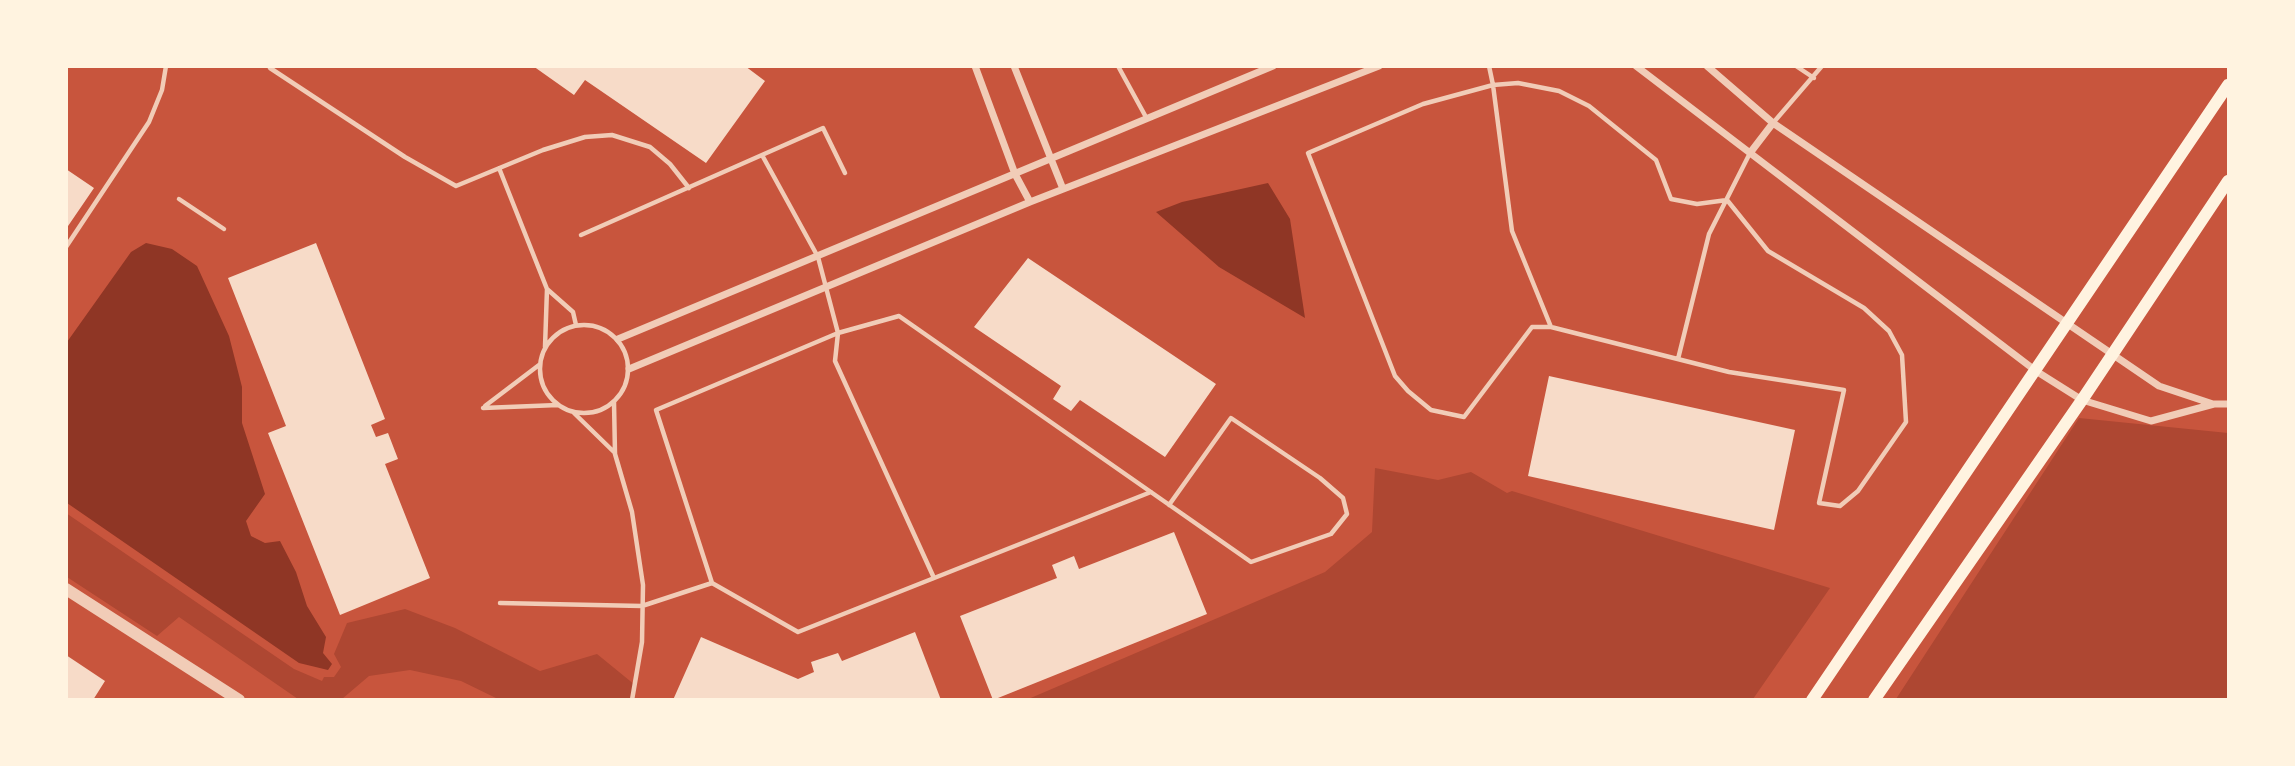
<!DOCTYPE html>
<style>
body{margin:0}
#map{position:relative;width:2295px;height:766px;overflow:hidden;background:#c8553d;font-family:Karla,sans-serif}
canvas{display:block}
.frame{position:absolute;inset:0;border:68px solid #fff3e0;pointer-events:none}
</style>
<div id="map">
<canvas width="2295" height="766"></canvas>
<div class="frame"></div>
</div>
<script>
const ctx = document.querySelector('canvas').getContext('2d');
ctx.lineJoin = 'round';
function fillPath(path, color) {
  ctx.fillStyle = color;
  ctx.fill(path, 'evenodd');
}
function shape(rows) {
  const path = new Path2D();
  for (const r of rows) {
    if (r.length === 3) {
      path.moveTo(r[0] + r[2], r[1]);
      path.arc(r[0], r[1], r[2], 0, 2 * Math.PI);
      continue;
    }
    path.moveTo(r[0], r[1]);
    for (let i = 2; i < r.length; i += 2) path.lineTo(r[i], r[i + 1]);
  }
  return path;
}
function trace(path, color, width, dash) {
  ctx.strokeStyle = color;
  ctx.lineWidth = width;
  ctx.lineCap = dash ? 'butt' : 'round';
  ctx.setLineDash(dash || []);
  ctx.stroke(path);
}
fillPath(shape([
 [2079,418,2228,433,2228,699,1896,699],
 [1375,468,1438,480,1471,472,1507,493,1512,491,1830,588,1753,699,1026,700,1325,572,1372,532],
 [66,513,294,669,322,681,324,677,334,677,341,667,334,654,347,623,405,609,455,628,540,671,597,654,635,685,633,699,498,699,461,681,410,670,369,676,342,699,298,699,179,617,157,636,67,577]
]), '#ae4732');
fillPath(shape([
 [1268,183,1290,219,1305,318,1219,267,1156,212,1182,202],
 [146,243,172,249,197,266,229,336,242,387,242,423,265,494,246,521,251,536,265,543,280,541,296,572,307,606,326,637,323,653,332,664,328,670,299,663,67,503,67,342,131,252]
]), '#8f3625');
fillPath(shape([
 [533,66,745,66,765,81,706,163,585,80,574,95],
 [66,169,94,188,66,229],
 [316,243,385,419,371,425,376,437,388,433,398,459,385,464,430,578,340,615,268,433,286,426,228,278],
 [1028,258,1216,384,1165,457,1080,400,1071,411,1053,399,1061,386,974,327],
 [1549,376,1795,430,1774,530,1528,476],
 [1174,532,1207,614,993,700,960,616,1057,578,1052,565,1074,556,1079,569],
 [915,632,941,700,673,700,701,637,798,679,814,672,811,662,838,653,842,661],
 [66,655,105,681,93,700,66,700]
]), '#f7dbc8');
trace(shape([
 [1118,66,1147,119],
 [1489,66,1493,85,1423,104,1308,153,1395,376,1408,391,1431,410,1464,417,1532,327,1551,327,1729,372,1844,390,1819,503,1840,506,1858,491,1906,422,1902,355,1889,331,1864,308,1768,251,1727,200,1697,204,1671,199,1656,160,1589,106,1559,91,1518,83,1493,85,1512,231,1551,327],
 [1796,66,1814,78],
 [270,68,405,157,456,186,543,150,585,137,612,135,650,147,670,164,689,188],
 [1773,123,1822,66],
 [499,168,547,289,573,312,576,325],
 [179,199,224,229],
 [581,235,823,128,845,173],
 [66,247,149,122,162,90,166,66],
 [584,369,44],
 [545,347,547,289],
 [1678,359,1709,234,1750,153],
 [614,402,615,454,632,512,643,585,642,642,632,700],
 [485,406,539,365],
 [483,408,558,405],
 [574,413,615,453],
 [934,578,835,361,838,333,899,316,1251,562,1331,534,1347,514,1343,498,1320,478,1231,418,1169,505],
 [712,583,798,632,1151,492],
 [500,603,642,606,712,583,656,410,838,333,818,257,762,155]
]), '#f1ccb7', 4.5);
trace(shape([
 [975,66,1015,174,1030,202],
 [1014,66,1063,189],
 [1636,66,2036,371,2082,400,2151,421,2214,404,2228,404],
 [1707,66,1773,123,2159,386,2213,404],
 [1750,153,1773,123],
 [618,339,1273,66],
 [629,369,1030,202,1379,66]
]), '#f1ccb7', 7);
trace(shape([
 [66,589,239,700]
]), '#f1ccb7', 12);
trace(shape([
 [1812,700,2228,85],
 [1874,700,2082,400,2228,181]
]), '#fff3e0', 12);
</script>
